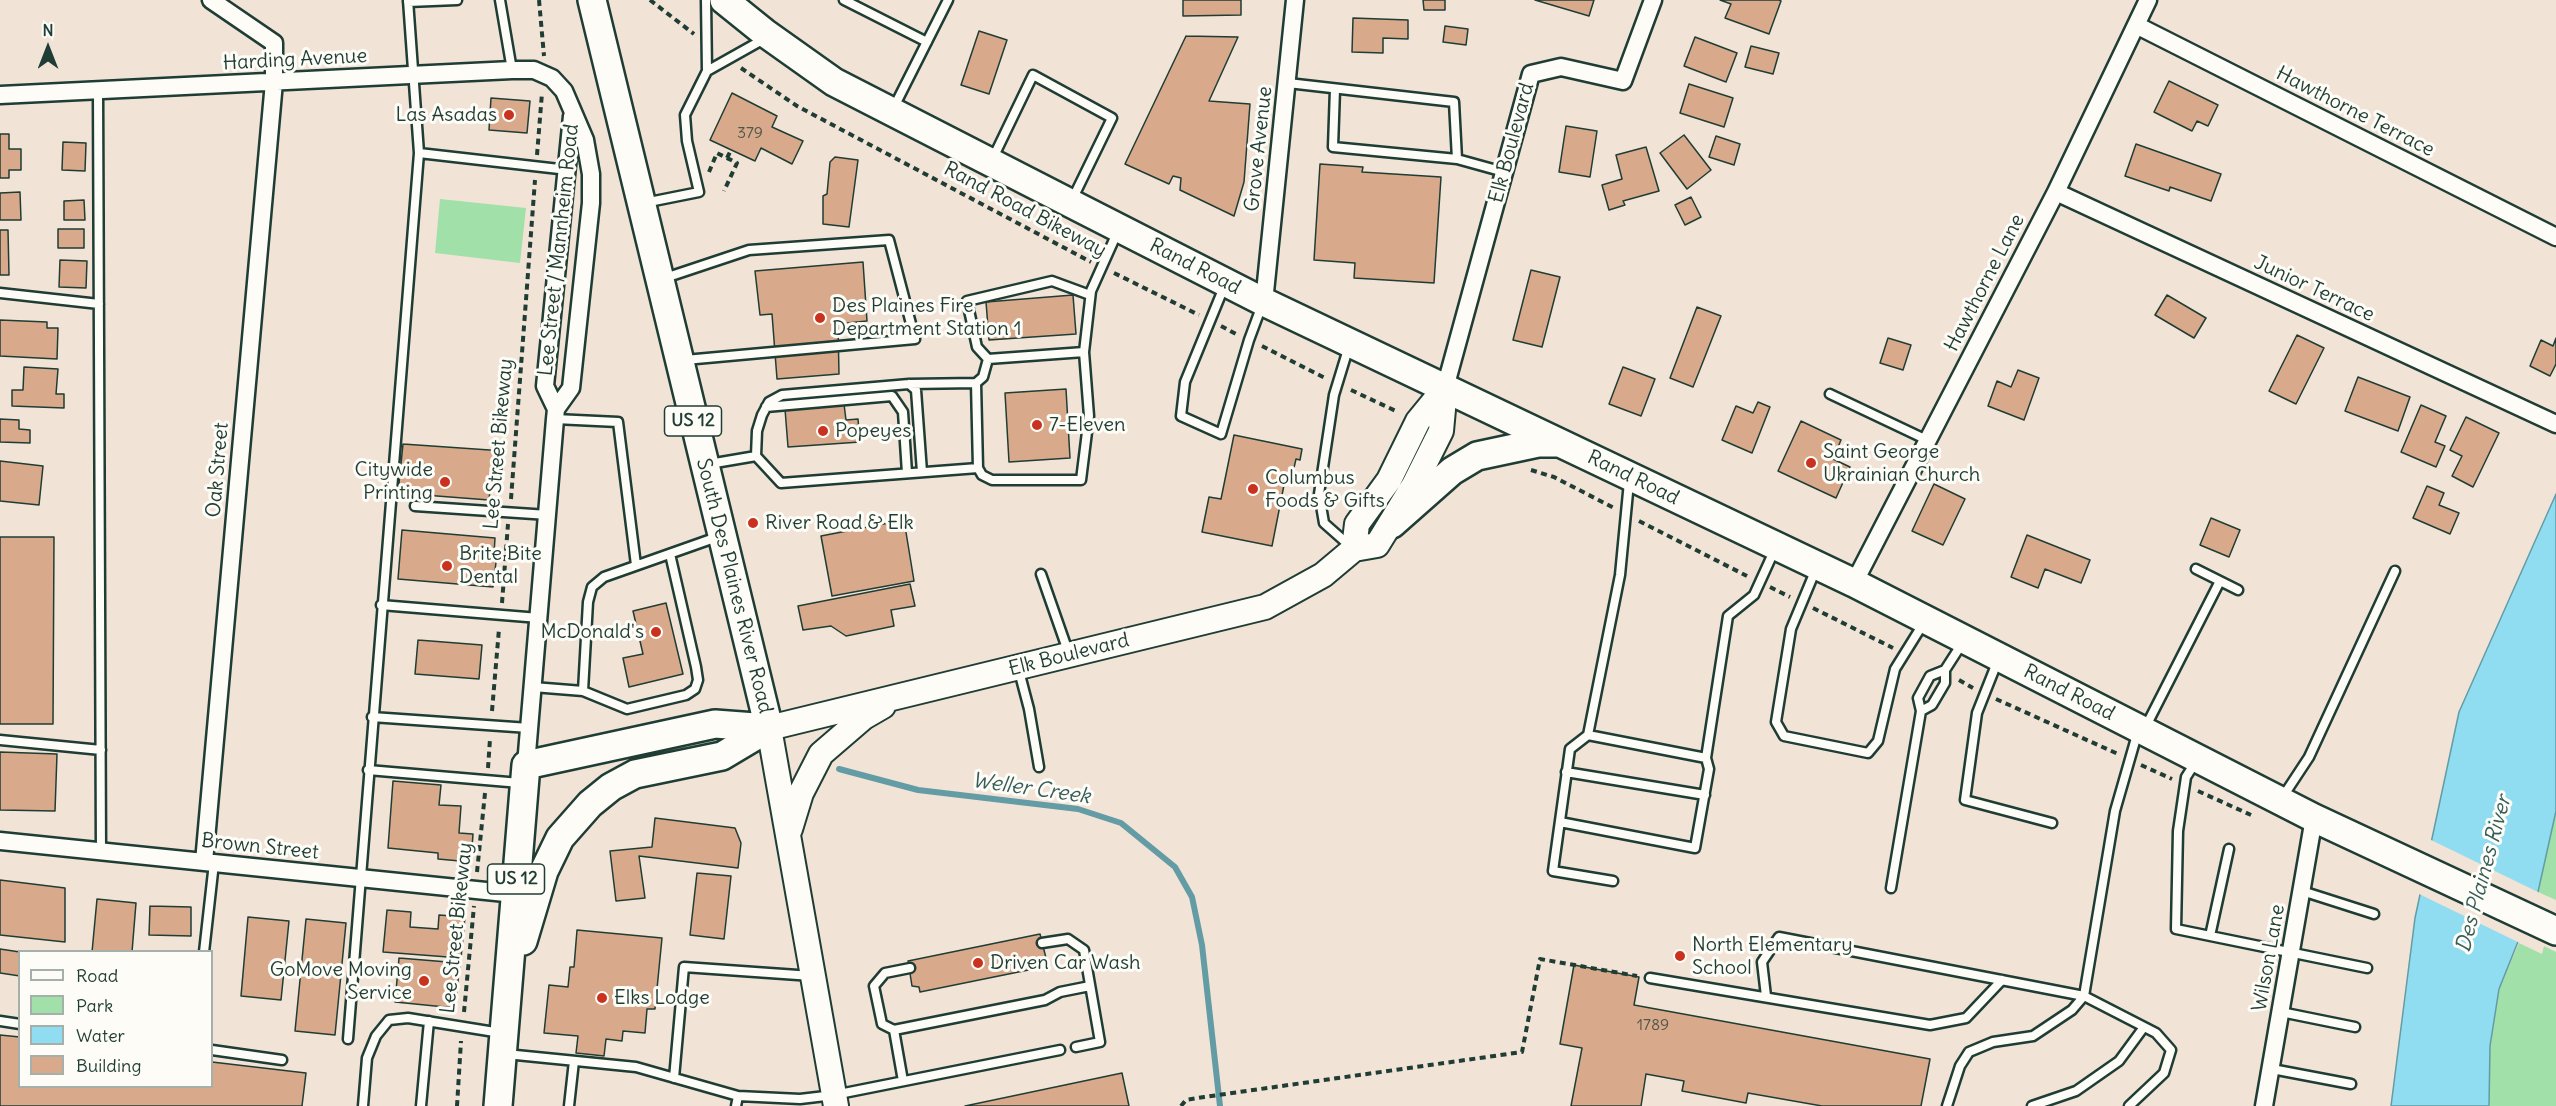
<!DOCTYPE html>
<style>
body{margin:0}
#map{position:relative;width:2556px;height:1106px;overflow:hidden;background:#f2e3d7;font-family:Delius,sans-serif}
canvas{display:block}
.legend{position:absolute;left:18px;top:950px;width:195px;height:138px;box-sizing:border-box;background:#fdfcf7;border:2px solid #a4b0a9;margin:0;padding:8px 10px;list-style:none;font-size:18px;color:#1f3d34}
.legend li{display:flex;align-items:center;gap:12px;height:30px}
.legend b{width:30px;border:2px solid #a4b0a9}
.north{position:absolute;left:18px;top:18px;width:60px;height:60px;-webkit-text-stroke:4px #fdfcf7;paint-order:stroke;rotate:0deg;font-size:16px;font-weight:700;line-height:24px;text-align:center;color:#1f3d34}
.north::after{content:'';display:block;margin:auto;width:21px;height:27px;background:#1f3d34;clip-path:polygon(50% 0,100% 100%,50% 72%,0 100%)}
</style>
<div id="map">
<canvas width="2556" height="1106"></canvas>
<ul class="legend">
<li><b style="height:8px;background:#fdfcf7"></b>Road</li>
<li><b style="height:16px;background:#a1e0a8"></b>Park</li>
<li><b style="height:16px;background:#90dcf0"></b>Water</li>
<li><b style="height:16px;background:#d8a98b"></b>Building</li>
</ul>
<div class="north">N</div>
</div>
<script>
const ctx = document.querySelector('canvas').getContext('2d');
ctx.lineJoin = 'round';
function fillPath(path, color) {
  ctx.fillStyle = color;
  ctx.fill(path, 'evenodd');
}
function shape(rows) {
  const path = new Path2D();
  for (const r of rows) {
    path.moveTo(r[0], r[1]);
    for (let i = 2; i < r.length; i += 2) path.lineTo(r[i], r[i + 1]);
  }
  return path;
}
function trace(path, color, width, dash) {
  ctx.strokeStyle = color;
  ctx.lineWidth = width;
  ctx.lineCap = dash ? 'butt' : 'round';
  ctx.setLineDash(dash || []);
  ctx.stroke(path);
}
function write(font, color, halo, rows, align = 'center') {
  ctx.font = font + ' Delius,sans-serif';
  ctx.lineWidth = 6;
  ctx.setLineDash([]);
  ctx.textBaseline = 'middle';
  ctx.strokeStyle = halo;
  ctx.fillStyle = color;
  for (const [text, x, y, turn = 0] of rows) {
    ctx.save();
    ctx.translate(x, y);
    ctx.rotate((+turn || 0) * Math.PI / 180);
    ctx.textAlign = isNaN(turn) ? turn : align;
    if (halo) ctx.strokeText(text, 0, 0);
    ctx.fillText(text, 0, 0);
    ctx.restore();
  }
}
fillPath(shape([
 [440,199,526,208,520,263,435,253],
 [2556,811,2556,900,2538,892],
 [2519,943,2542,954,2544,946,2556,952,2556,1106,2489,1106,2490,1046,2499,989]
]), '#a1e0a8');
const water = shape([
 [2556,494,2556,811,2538,892,2499,989,2490,1046,2489,1106,2391,1106,2415,918,2459,712,2556,494]
]);
fillPath(water, '#90dcf0');
trace(water, '#639ca5', 1.5);
fillPath(shape([
 [2429,839,2540,893,2522,944,2417,893]
]), '#f2e3d7');
trace(shape([
 [839,769,918,790,1078,809,1121,823,1175,867,1192,897,1202,945,1220,1106]
]), '#639ca5', 6);
const building = shape([
 [1183,0,1241,0,1241,15,1183,16,1183,0],
 [1423,0,1445,0,1445,10,1424,10,1423,0],
 [1535,0,1594,0,1589,16,1535,0],
 [1720,0,1779,0,1781,1,1769,34,1725,18,1731,4,1720,0],
 [1353,18,1408,20,1408,39,1383,38,1383,53,1352,52,1353,18],
 [1445,26,1468,29,1466,45,1443,42,1445,26],
 [979,31,1007,40,989,94,961,85,979,31],
 [1186,36,1238,37,1209,101,1250,104,1244,182,1234,216,1180,190,1181,178,1173,176,1169,184,1125,164,1186,36],
 [1695,37,1737,53,1726,82,1684,66,1695,37],
 [1751,46,1779,53,1773,74,1745,67,1751,46],
 [2169,81,2218,105,2208,126,2197,121,2192,131,2154,112,2169,81],
 [1689,84,1733,98,1724,127,1680,113,1689,84],
 [732,93,777,116,772,127,803,141,792,164,761,148,755,161,710,140,732,93],
 [491,98,530,101,527,133,489,130,491,98],
 [1566,126,1597,131,1590,177,1559,172,1566,126],
 [0,134,9,134,9,149,21,149,21,170,9,170,9,178,0,178,0,134],
 [1684,135,1711,170,1687,189,1660,153,1684,135],
 [1716,136,1740,144,1734,165,1709,157,1716,136],
 [63,142,86,143,85,171,62,170,63,142],
 [2136,144,2221,174,2211,201,2170,187,2169,191,2125,176,2136,144],
 [1646,147,1659,191,1623,201,1625,205,1609,210,1602,185,1622,179,1616,155,1646,147],
 [835,157,858,160,849,227,823,224,823,196,827,194,830,162,835,157],
 [1320,164,1363,167,1362,172,1441,177,1434,283,1354,278,1355,263,1314,260,1320,164],
 [20,192,21,220,0,220,0,193,20,192],
 [1691,197,1701,217,1685,225,1675,205,1691,197],
 [84,200,85,220,64,220,64,201,84,200],
 [58,229,84,229,84,248,58,248,58,229],
 [0,230,8,230,9,275,0,275,0,230],
 [60,260,87,261,86,288,59,287,60,260],
 [863,262,867,321,838,324,839,374,777,379,772,314,760,315,755,271,863,262],
 [1531,270,1560,277,1542,347,1513,340,1531,270],
 [1073,295,1076,334,989,340,986,302,1073,295],
 [2167,295,2206,318,2194,338,2155,315,2167,295],
 [1697,307,1721,316,1693,387,1670,378,1697,307],
 [0,320,47,322,47,328,58,328,57,359,0,356,0,320],
 [2297,335,2324,348,2296,404,2269,391,2297,335],
 [1888,338,1911,345,1903,370,1880,363,1888,338],
 [2556,338,2556,364,2550,376,2530,366,2541,340,2553,346,2556,338],
 [24,367,58,369,56,394,64,394,64,408,12,406,12,390,23,390,24,367],
 [1623,367,1655,379,1641,416,1609,404,1623,367],
 [2018,370,2039,378,2024,420,1988,406,1997,381,2011,387,2018,370],
 [2358,377,2410,397,2398,431,2345,411,2358,377],
 [1066,389,1070,458,1009,462,1005,393,1066,389],
 [1758,402,1770,407,1752,453,1722,440,1736,406,1753,413,1758,402],
 [844,404,846,420,858,419,860,442,788,447,785,409,844,404],
 [2421,405,2446,416,2435,442,2445,446,2436,467,2401,452,2421,405],
 [2466,417,2499,433,2473,487,2452,476,2462,456,2450,450,2466,417],
 [0,419,19,420,19,429,30,430,30,443,0,442,0,419],
 [1801,421,1841,440,1833,459,1850,467,1836,498,1778,471,1801,421],
 [1234,435,1302,449,1300,460,1296,459,1291,481,1285,480,1272,546,1202,532,1209,497,1221,499,1234,435],
 [403,444,504,451,502,470,492,469,489,500,398,493,403,444],
 [0,461,43,466,39,505,0,501,0,461],
 [1934,484,1965,499,1943,545,1912,531,1934,484],
 [2427,486,2444,493,2439,505,2459,513,2450,534,2413,518,2427,486],
 [2211,518,2240,530,2229,557,2200,545,2211,518],
 [904,520,914,581,832,596,821,536,904,520],
 [402,530,495,538,494,554,497,554,493,587,398,579,402,530],
 [2027,535,2090,560,2081,583,2045,569,2038,588,2011,577,2027,535],
 [0,537,54,537,53,724,0,724,0,537],
 [910,584,915,606,891,610,894,626,846,636,831,626,803,630,798,606,910,584],
 [666,603,683,674,629,687,623,658,643,654,633,611,666,603],
 [418,640,482,645,479,679,415,674,418,640],
 [0,752,57,754,55,811,0,810,0,752],
 [393,781,441,785,439,805,461,806,459,833,473,834,471,862,438,859,438,853,388,848,393,781],
 [655,818,735,828,741,843,738,868,639,856,645,898,616,901,610,851,652,847,655,818],
 [697,873,731,876,724,939,690,935,697,873],
 [0,880,65,888,65,942,0,935,0,880],
 [97,899,136,903,132,952,92,952,97,899],
 [150,906,191,907,191,936,149,935,150,906],
 [387,910,411,912,410,927,438,929,439,915,465,917,461,958,383,952,387,910],
 [248,917,289,921,281,1000,241,996,248,917],
 [306,919,346,923,335,1035,295,1031,306,919],
 [577,930,662,938,655,1009,647,1009,645,1033,623,1031,622,1041,606,1039,604,1056,576,1053,578,1036,544,1033,549,985,568,987,570,967,574,967,577,930],
 [1040,934,1048,966,920,992,919,987,912,986,908,961,1040,934],
 [0,949,20,952,20,976,0,973,0,949],
 [399,958,460,963,455,1008,395,1002,399,958],
 [1574,965,1639,977,1634,1005,1930,1059,1921,1106,1822,1106,1748,1093,1746,1103,1682,1091,1684,1081,1646,1074,1641,1106,1571,1106,1582,1048,1560,1044,1574,965],
 [0,1035,20,1037,20,1086,212,1086,212,1062,306,1073,302,1106,0,1106,0,1035],
 [1122,1073,1129,1106,965,1106,1122,1073]
]);
fillPath(building, '#d8a98b');
trace(building, '#1f3d34', 1.5);
const lane = shape([
 [500,0,512,70],
 [844,0,927,42],
 [408,2,457,0],
 [707,71,764,39],
 [1288,83,1454,102,1457,159,1504,172],
 [1335,89,1333,147,1457,159],
 [98,91,101,851],
 [893,109,948,0],
 [419,153,568,170],
 [992,160,1033,75,1112,118,1072,200],
 [644,203,699,192,687,141,685,115,707,71,706,0],
 [662,279,749,250,889,240,915,339,685,360],
 [1224,287,1185,382,1181,416,1221,434,1249,340,1262,305],
 [0,293,99,304],
 [1349,346,1334,395,1319,494,1324,523,1350,546],
 [1084,352,1091,291,1117,233],
 [988,359,977,347,967,301,1052,281,1090,295],
 [976,383,978,468,982,475,992,480,1081,480,1089,416,1084,352,988,359,983,377,976,383,909,384,782,395,769,402,762,415,757,431,756,456,781,483,978,468],
 [909,384,916,390,922,472],
 [1830,394,1927,440],
 [766,407,892,396,903,412,907,473],
 [555,419,618,422,636,565],
 [709,464,756,456],
 [1629,482,1620,575,1588,735,1706,758],
 [415,506,548,515],
 [1816,569,1791,629,1776,722,1784,736,1868,753,1878,741,1895,669,1923,624],
 [2196,569,2238,590],
 [1041,574,1069,654],
 [381,605,539,618],
 [1998,660,1977,713,1965,800,2052,823],
 [1019,671,1029,709,1039,767],
 [533,687,583,691,588,602,592,587,604,577,720,536],
 [583,691,627,709,686,695,695,689,698,680,696,667,670,554],
 [1921,711,1932,705,1945,683,1945,670,1963,642],
 [372,717,529,728],
 [2145,728,2220,581],
 [1588,735,1570,749,1553,871,1613,881],
 [0,740,101,750],
 [2195,763,2186,777,2178,831,2176,929,2367,968],
 [368,770,520,783],
 [1566,772,1705,795],
 [2282,798,2309,757,2395,571],
 [1560,822,1695,848,1709,769,1706,758,1728,616,1754,595,1775,549],
 [1891,888,1921,711,1918,698,1930,676,1945,670],
 [2302,891,2374,914],
 [2210,936,2229,849],
 [1042,943,1068,939,1084,950,1100,1042,1076,1047],
 [204,952,214,863],
 [1650,978,1930,1025,1966,1018,2002,980],
 [1766,996,1762,962,1779,937,2084,996,2156,1033,2171,1050,2164,1073,2129,1106],
 [2281,1012,2355,1027],
 [0,1021,20,1024],
 [894,1030,882,1024,874,986,885,973,910,968],
 [348,1039,419,153,408,0],
 [212,1050,282,1060],
 [506,1054,636,1067,738,1096],
 [2272,1069,2351,1084],
 [674,1078,684,967,812,976],
 [903,1081,894,1030,1045,1000,1060,992,1090,986],
 [363,1106,367,1058,376,1036,389,1020,408,1018,501,1033],
 [421,1106,429,1021],
 [569,1106,574,1061],
 [736,1106,738,1096,800,1099,834,1095,1060,1050],
 [1947,1106,1960,1066,1969,1052,1993,1042,2033,1036,2072,1010,2084,996,2115,811,2138,731],
 [2032,1106,2076,1091,2119,1061,2144,1027]
]);
const street = shape([
 [2136,25,2556,237],
 [0,95,512,70,534,70,552,78,564,91,585,140,591,174,591,203,571,388,556,409,555,419,526,765],
 [2056,192,2556,424],
 [1264,302,1295,0],
 [1445,388,1531,74,1561,67,1623,81,1653,0],
 [556,409,545,386,572,116],
 [1854,583,2056,192,2148,0],
 [0,841,515,894],
 [204,862,274,82,274,43,211,0],
 [2264,1106,2314,818]
]);
const secondary = shape([
 [1354,549,1357,524,1389,480,1418,421,1445,388],
 [790,829,801,793,821,754,864,717,883,706],
 [836,1106,769,728,1265,607,1323,575,1354,549,1377,545,1414,485,1441,431,1445,388]
]);
const primary = shape([
 [592,0,769,728],
 [724,0,765,33,834,82,1070,203,1264,302,1854,583,2314,818,2556,931],
 [1392,524,1452,471,1477,456,1538,443,1558,443],
 [523,941,544,871,560,838,590,804,611,787,635,774,722,756,769,728],
 [498,1106,526,765,715,724,769,728]
]);
trace(lane, '#1f3d34', 13);
trace(street, '#1f3d34', 21);
trace(secondary, '#1f3d34', 28);
trace(primary, '#1f3d34', 32);
trace(shape([
 [539,0,544,56],
 [650,0,694,34],
 [741,68,797,106,1091,262],
 [537,155,542,93],
 [727,158,731,150],
 [709,172,717,153,737,163,724,191],
 [1114,273,1199,315],
 [1221,326,1236,334],
 [1262,346,1325,378],
 [1351,390,1398,412],
 [1531,470,1554,477,1614,508],
 [511,499,535,180],
 [1639,521,1747,576],
 [1770,587,1790,597],
 [502,603,508,524],
 [1813,608,1893,648],
 [1959,680,1973,688],
 [1996,699,2118,754],
 [492,711,499,629],
 [2141,765,2172,779],
 [488,768,490,739],
 [2198,791,2251,815],
 [477,872,485,793],
 [464,1012,474,906],
 [457,1106,461,1041],
 [1181,1106,1186,1100,1204,1097,1522,1052,1540,959,1637,976]
]), '#1f3d34', 4, [6, 4.5]);
trace(lane, '#fdfcf7', 8);
trace(street, '#fdfcf7', 16);
trace(secondary, '#fdfcf7', 24);
trace(primary, '#fdfcf7', 27);
for (const [x, y, r, color] of [
 [509,115,6,"#c8321e"],
 [820,318,6,"#c8321e"],
 [1037,425,6,"#c8321e"],
 [823,431,6,"#c8321e"],
 [1811,463,6,"#c8321e"],
 [445,482,6,"#c8321e"],
 [1253,489,6,"#c8321e"],
 [753,523,6,"#c8321e"],
 [447,566,6,"#c8321e"],
 [656,632,6,"#c8321e"],
 [1680,956,6,"#c8321e"],
 [978,963,6,"#c8321e"],
 [424,981,6,"#c8321e"],
 [602,998,6,"#c8321e"]
]) {
  const dot = new Path2D();
  dot.arc(x, y, r, 0, 2 * Math.PI);
  ctx.fillStyle = color;
  ctx.fill(dot);
  trace(dot, '#fdfcf7', 2);
}
write('16px', '#4d584a', null, [
 ["379",750,133],
 ["1789",1653,1025]
]);
for (const [x, y, w] of [
 [693,421,57],
 [516,879,57]
]) {
  const box = new Path2D();
  box.roundRect(x - w / 2, y - 15, w, 30, 4.5);
  ctx.fillStyle = '#fdfcf7';
  ctx.fill(box);
  trace(box, '#1f3d34', 1.5);
}
write('bold 18px', '#1f3d34', null, [
 ["US 12",693,421],
 ["US 12",516,879]
]);
write('20px', '#1f3d34', '#fdfcf7', [
 ["Harding Avenue",295,60,-3],
 ["Hawthorne Terrace",2355,112,27],
 ["Elk Boulevard",1512,143,-75],
 ["Grove Avenue",1259,149,-84],
 ["Rand Road Bikeway",1025,210,28],
 ["Lee Street / Mannheim Road",559,250,-84],
 ["Rand Road",1195,267,27],
 ["Hawthorne Lane",1985,283,-63],
 ["Junior Terrace",2314,289,25],
 ["Lee Street Bikeway",499,444,-85],
 ["Oak Street",218,470,-85],
 ["Rand Road",1633,478,26],
 ["South Des Plaines River Road",734,586,76],
 ["Elk Boulevard",1069,655,-14],
 ["Rand Road",2069,693,27],
 ["Brown Street",260,847,6],
 ["Lee Street Bikeway",457,928,-84],
 ["Wilson Lane",2269,958,-80]
]);
write('20px', '#1f3d34', '#fdfcf7', [
 ["Las Asadas",497,115,"right"],
 ["Des Plaines Fire",832,306],
 ["Department Station 1",832,329],
 ["7-Eleven",1049,425],
 ["Popeyes",835,431],
 ["Saint George",1823,452],
 ["Ukrainian Church",1823,475],
 ["Citywide",433,470,"right"],
 ["Printing",433,493,"right"],
 ["Columbus",1265,478],
 ["Foods & Gifts",1265,501],
 ["River Road & Elk",765,523],
 ["Brite Bite",459,554],
 ["Dental",459,577],
 ["McDonald's",644,632,"right"],
 ["North Elementary",1692,945],
 ["School",1692,968],
 ["Driven Car Wash",990,963],
 ["GoMove Moving",412,970,"right"],
 ["Service",412,993,"right"],
 ["Elks Lodge",614,998]
], 'left');
write('italic 21px', '#365d5a', '#fdfcf7', [
 ["Weller Creek",1031,789,8],
 ["Des Plaines River",2484,874,-75]
]);
</script>
